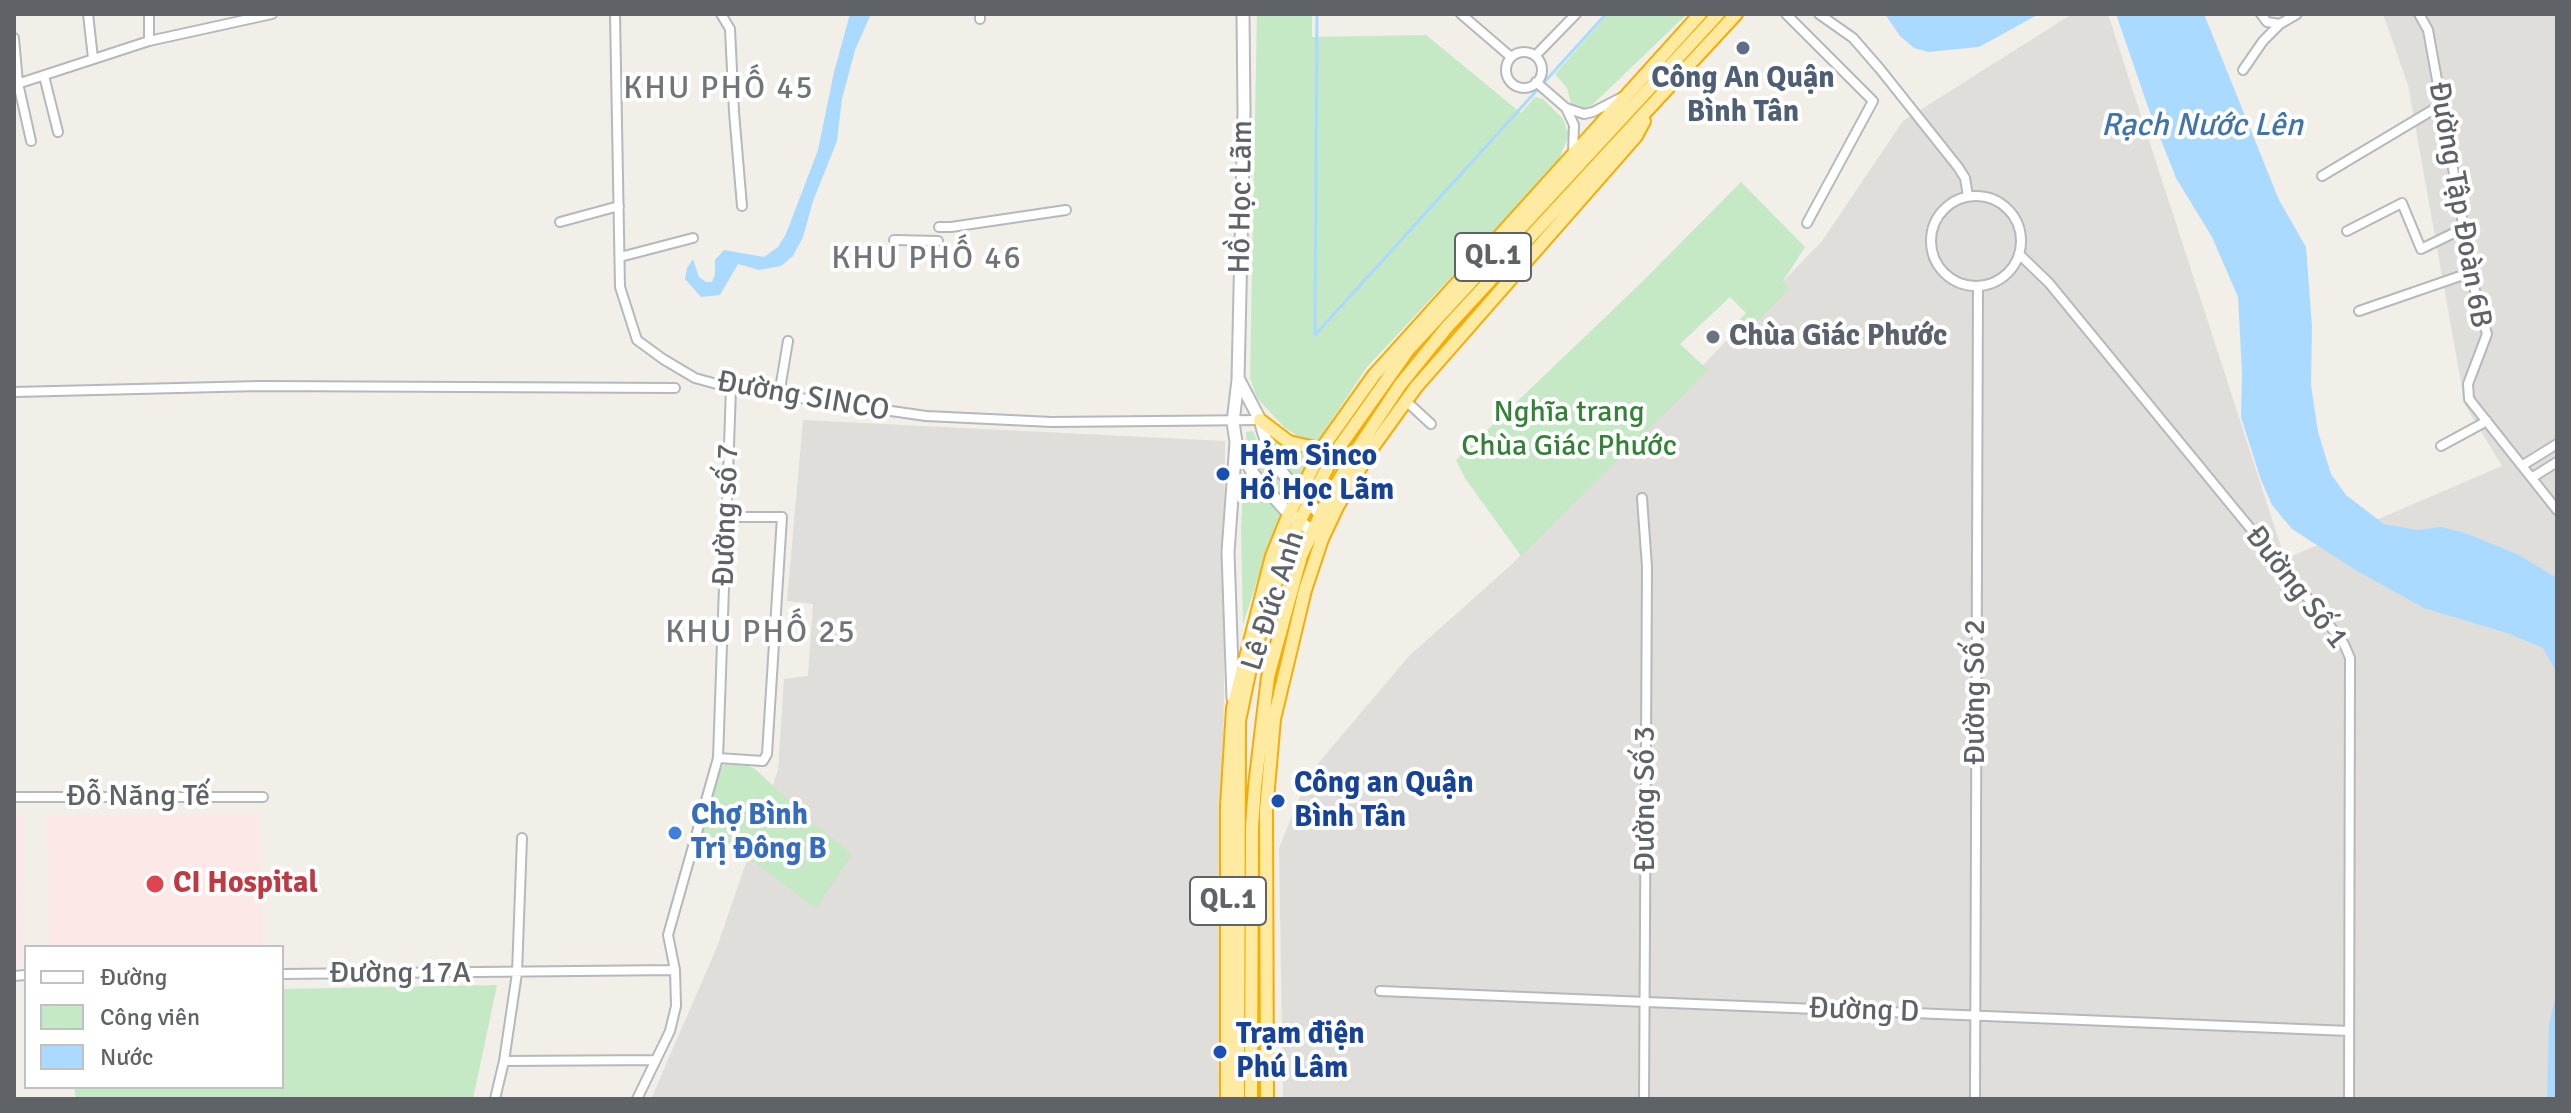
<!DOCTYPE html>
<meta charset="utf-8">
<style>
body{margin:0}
#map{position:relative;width:2571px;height:1113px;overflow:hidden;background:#f1efe8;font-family:Signika,sans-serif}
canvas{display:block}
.frame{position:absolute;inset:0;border:16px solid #5f6368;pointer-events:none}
.legend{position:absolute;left:24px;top:945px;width:260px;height:144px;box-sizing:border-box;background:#fff;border:2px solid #bfc1c3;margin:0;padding:10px 14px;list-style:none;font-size:24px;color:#5f6368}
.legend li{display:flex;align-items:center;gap:16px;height:40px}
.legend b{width:40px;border:2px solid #bfc1c3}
</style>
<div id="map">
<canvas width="2571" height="1113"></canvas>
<div class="frame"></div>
<ul class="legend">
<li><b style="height:10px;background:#fff"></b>Đường</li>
<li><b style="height:22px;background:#c5e8c5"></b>Công viên</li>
<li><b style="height:22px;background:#aadaff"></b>Nước</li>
</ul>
</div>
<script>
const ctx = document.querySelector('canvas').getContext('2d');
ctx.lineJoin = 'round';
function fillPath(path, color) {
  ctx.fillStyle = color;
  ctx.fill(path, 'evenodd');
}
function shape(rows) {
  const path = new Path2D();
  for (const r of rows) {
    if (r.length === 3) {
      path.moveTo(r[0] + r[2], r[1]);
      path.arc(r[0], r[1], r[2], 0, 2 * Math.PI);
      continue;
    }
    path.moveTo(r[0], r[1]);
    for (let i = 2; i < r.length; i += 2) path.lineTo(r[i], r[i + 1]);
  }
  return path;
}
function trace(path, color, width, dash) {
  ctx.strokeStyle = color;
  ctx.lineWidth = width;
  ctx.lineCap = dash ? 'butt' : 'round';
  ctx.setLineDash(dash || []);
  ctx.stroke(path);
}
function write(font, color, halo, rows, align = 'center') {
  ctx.font = font + ' Signika,sans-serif';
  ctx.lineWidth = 8;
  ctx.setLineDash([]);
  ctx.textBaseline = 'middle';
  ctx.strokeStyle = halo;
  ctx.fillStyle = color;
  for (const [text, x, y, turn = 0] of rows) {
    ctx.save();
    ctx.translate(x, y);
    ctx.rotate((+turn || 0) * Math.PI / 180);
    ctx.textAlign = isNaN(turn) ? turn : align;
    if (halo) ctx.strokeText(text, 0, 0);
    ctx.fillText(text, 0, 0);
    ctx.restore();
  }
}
fillPath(shape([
 [2072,14,2108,14,2285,559,2502,466,2465,405,2408,85,2383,14,2557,14,2557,1099,1283,1099,1279,848,1309,774,1409,656,1511,565,1822,241,1903,121],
 [803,420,1225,441,1222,1099,651,1099,717,947,778,770,784,679,808,676,813,604,787,601]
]), '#e0deda');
fillPath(shape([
 [14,811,23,812,22,963,14,963],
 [260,813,262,947,49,947,47,816]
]), '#fce8e6');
fillPath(shape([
 [1257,14,1312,14,1312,37,1426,35,1521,113,1535,97,1543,99,1563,119,1569,135,1557,164,1367,367,1317,442,1305,441,1284,427,1257,398,1250,378],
 [1608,14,1687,14,1587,110,1572,107,1567,88,1555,74],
 [1741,182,1805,247,1783,281,1789,289,1737,342,1728,333,1746,313,1730,297,1680,344,1708,370,1521,556,1465,478,1456,460,1642,282],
 [1253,431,1260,449,1290,495,1287,502,1260,475,1248,454,1246,432],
 [1273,437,1310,458,1317,459,1301,480,1286,470,1278,457],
 [1244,470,1284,518,1261,569,1243,624,1241,530],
 [733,764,747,765,755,769,812,822,852,854,816,908,732,846,701,832,717,773,724,765],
 [497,985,473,1099,76,1099,74,1087,282,1087,282,989]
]), '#c5e8c5');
fillPath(shape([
 [850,14,871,14,855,50,842,99,837,141,813,201,803,237,793,256,781,266,759,270,738,264,720,295,701,297,685,279,687,268,693,259,699,277,706,282,712,282,715,274,715,260,724,250,764,257,778,247,786,234,818,150,834,72],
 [1885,14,2039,14,1979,47,1928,52,1914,48,1900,36],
 [2116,14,2204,14,2279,200,2306,247,2312,327,2311,385,2318,432,2331,474,2346,495,2384,524,2416,530,2441,527,2465,533,2517,554,2557,578,2557,673,2543,648,2507,633,2424,608,2357,571,2292,529,2272,505,2261,480,2241,417,2242,373,2238,297,2212,237,2176,178,2148,107],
 [2557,990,2557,1099,2547,1099,2549,1024]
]), '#aadaff');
trace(shape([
 [1315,335,1606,14],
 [1315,335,1317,14]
]), '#aadaff', 3);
const minor = shape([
 [88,14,93,58],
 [149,14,149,41],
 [615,14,620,287,637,340,663,359,695,378,731,388,926,416,1052,422,1260,420],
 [721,14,730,29,734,112,742,206],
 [1461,14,1511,57],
 [1786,14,1873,101,1807,223],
 [1819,14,1853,38,1880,69,1958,167,1965,178,1968,196],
 [2261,14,2267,22,2280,24],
 [2419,14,2428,30,2476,296,2487,334,2468,384,2469,399,2557,510],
 [980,19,980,14],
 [14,38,18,83,31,141],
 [1524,70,18],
 [1535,56,1576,14],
 [2243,70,2263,41,2280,24,2297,14],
 [44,76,58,132],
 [1536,82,1566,108,1584,114,1593,112,1622,97],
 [14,85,149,41,272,14],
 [1566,108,1574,125,1573,153],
 [2322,176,2441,105],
 [1976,241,45],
 [560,222,619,206],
 [939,227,951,227,1066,210],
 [2347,231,2402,203,2421,249,2464,228],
 [894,240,938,241],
 [2019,254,2049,283,2319,612,2344,644,2350,658,2349,1099],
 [620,257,693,238],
 [2359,311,2472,272],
 [14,392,260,386,675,388],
 [779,395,788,341],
 [1406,401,1431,424],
 [2441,446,2487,421],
 [2523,465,2557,444],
 [2533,477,2557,462],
 [1642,498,1647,567,1644,1099],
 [718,758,763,761,767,754,782,517,727,517],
 [14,797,263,797],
 [282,974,675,970],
 [14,976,26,975],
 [1380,991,2349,1031],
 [504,1061,656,1060],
 [495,1099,504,1061,517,973,522,838],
 [637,1099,670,1031,676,1006,675,970,668,935,718,758,731,388],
 [1975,1099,1978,286]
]);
const secondary = shape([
 [1239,380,1260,420,1269,451,1276,464,1296,491,1326,519],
 [1236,443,1254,475,1289,514,1319,536],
 [1233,698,1228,552,1236,442,1233,422,1238,380,1244,112,1243,14]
]);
const trunk = shape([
 [1260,420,1289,442,1328,451],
 [1227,1099,1227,806,1233,708,1272,556,1289,514,1325,444,1374,375,1700,14],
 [1238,1099,1239,721,1252,659,1283,560,1299,522,1335,453,1408,350,1718,14],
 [1251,1099,1252,827,1255,786,1268,677,1301,556,1328,499,1356,451,1400,385,1447,327,1736,14],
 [1267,1099,1266,811,1274,719,1305,590,1322,539,1337,507,1372,448,1416,387,1636,136,1644,121]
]);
trace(minor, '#b5b8bc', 12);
trace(secondary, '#b6babf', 15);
trace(trunk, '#f9ab00', 16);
trace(minor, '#fff', 8);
trace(secondary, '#fff', 11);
trace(trunk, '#feeaa1', 12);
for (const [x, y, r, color] of [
 [1743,48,8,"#5c6f8a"],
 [1713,337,8,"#6b7280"],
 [1223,474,8,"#1a4fb4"],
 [1278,801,8,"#1a4fb4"],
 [675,833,8,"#3f7fe0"],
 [155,884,10,"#e0444e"],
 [1220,1052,8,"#1a4fb4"]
]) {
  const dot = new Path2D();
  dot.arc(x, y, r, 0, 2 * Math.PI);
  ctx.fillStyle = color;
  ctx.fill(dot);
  trace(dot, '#fff', 3);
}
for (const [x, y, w] of [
 [1493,257,76],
 [1228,901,76]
]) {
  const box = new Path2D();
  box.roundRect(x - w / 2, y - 24, w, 48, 6);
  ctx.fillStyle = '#fff';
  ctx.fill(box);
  trace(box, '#5f6368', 2);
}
write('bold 28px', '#5f6368', null, [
 ["QL.1",1493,257],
 ["QL.1",1228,901]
]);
write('bold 30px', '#4e5e75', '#fff', [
 ["Công An Quận",1743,79],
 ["Bình Tân",1743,113]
]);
write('30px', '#5f6368', '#fff', [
 ["Hồ Học Lãm",1242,197,-89],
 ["Đường Tập Đoàn 6B",2459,205,80],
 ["Đường SINCO",803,397,10],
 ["Đường số 7",727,515,-88],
 ["Đường Số 1",2296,588,52],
 ["Lê Đức Anh",1274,601,-72],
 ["Đường Số 2",1976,692,-90],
 ["Đỗ Năng Tế",138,797],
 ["Đường Số 3",1646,799,-90],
 ["Đường 17A",400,974],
 ["Đường D",1864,1011,2]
]);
write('bold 30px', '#5b616d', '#fff', [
 ["Chùa Giác Phước",1729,337]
], 'left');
write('30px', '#348238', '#fff', [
 ["Nghĩa trang",1569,413],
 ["Chùa Giác Phước",1569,447]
]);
write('bold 30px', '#164399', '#fff', [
 ["Hẻm Sinco",1239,457],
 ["Hồ Học Lãm",1239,491],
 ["Công an Quận",1294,784],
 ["Bình Tân",1294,818],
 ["Trạm điện",1236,1035],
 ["Phú Lâm",1236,1069]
], 'left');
write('bold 30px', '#366cbe', '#fff', [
 ["Chợ Bình",691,816],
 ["Trị Đông B",691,850]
], 'left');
write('bold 30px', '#be3a42', '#fff', [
 ["CI Hospital",173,884]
], 'left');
ctx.letterSpacing = '2px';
write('32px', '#70757a', '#fff', [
 ["KHU PHỐ 45",719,90],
 ["KHU PHỐ 46",927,260],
 ["KHU PHỐ 25",761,634]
]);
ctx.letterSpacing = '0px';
write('italic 32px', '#4174aa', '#fff', [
 ["Rạch Nước Lên",2202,127]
]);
</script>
